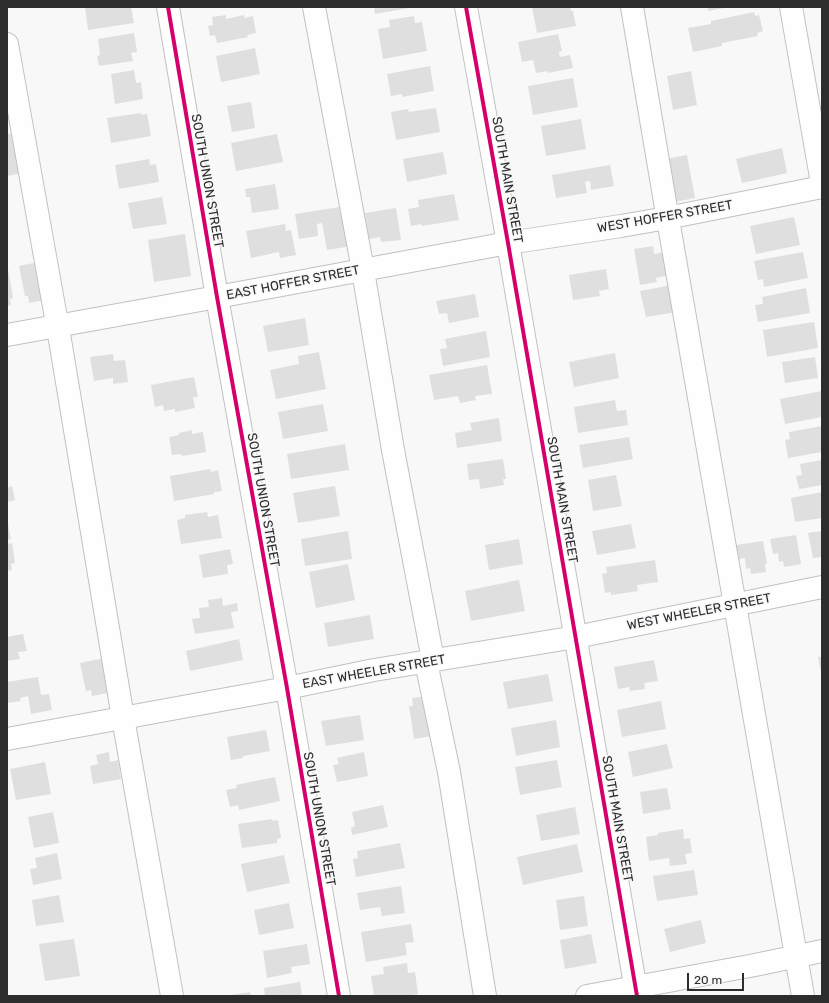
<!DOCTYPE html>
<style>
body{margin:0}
#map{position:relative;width:829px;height:1003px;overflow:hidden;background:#f8f8f8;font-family:Rubik,sans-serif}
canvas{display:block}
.frame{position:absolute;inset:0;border:8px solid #2d2d2e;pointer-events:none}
.scale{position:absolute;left:687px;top:973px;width:57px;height:18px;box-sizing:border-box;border:2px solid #2d2d2e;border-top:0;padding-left:5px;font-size:12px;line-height:14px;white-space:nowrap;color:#2d2d2e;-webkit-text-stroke:3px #f7f7f9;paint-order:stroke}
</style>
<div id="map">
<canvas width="829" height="1003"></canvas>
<div class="frame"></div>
<div class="scale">20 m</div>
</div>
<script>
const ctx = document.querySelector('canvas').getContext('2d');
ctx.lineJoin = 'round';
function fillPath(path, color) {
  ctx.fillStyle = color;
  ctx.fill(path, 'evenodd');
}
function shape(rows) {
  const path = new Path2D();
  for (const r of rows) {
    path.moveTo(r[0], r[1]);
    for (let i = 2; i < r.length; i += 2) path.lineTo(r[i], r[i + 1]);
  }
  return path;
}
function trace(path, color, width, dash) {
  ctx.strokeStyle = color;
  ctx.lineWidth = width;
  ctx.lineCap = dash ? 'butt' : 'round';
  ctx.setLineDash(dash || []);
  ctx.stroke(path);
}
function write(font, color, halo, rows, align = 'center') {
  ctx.font = font + ' Rubik,sans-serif';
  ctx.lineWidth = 3;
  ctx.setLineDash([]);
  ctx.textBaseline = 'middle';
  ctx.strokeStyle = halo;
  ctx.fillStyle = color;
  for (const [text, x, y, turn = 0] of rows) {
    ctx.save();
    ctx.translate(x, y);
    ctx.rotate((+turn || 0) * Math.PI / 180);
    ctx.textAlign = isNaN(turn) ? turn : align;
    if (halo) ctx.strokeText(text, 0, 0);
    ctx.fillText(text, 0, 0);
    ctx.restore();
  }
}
fillPath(shape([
 [85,7,131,7,134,23,88,30],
 [374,7,409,7,409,8,375,14],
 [532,7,570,7,571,11,573,11,576,26,537,33],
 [708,7,724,7,724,8,708,11],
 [754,12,755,16,759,15,763,31,757,33,758,36,722,43,722,46,693,52,688,28,711,24,711,21],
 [226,15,226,19,244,15,245,18,253,16,256,33,247,35,248,37,217,43,215,35,210,36,208,26,213,25,212,17],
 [414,16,415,23,422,22,427,51,383,59,378,29,390,27,389,20],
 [134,33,137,52,131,53,133,61,99,66,97,56,100,55,98,39],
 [558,34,562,51,559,52,560,57,570,55,573,68,548,73,547,71,536,73,533,60,522,62,518,42],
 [255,48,260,74,221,82,216,56],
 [430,66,434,91,402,97,402,94,391,96,387,74],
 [134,70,136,83,141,82,143,99,115,104,111,74],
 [691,71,697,105,673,110,667,76],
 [573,78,578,107,533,115,528,86],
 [251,102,255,128,232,132,227,106],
 [436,108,440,132,396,140,391,112,408,109,409,112],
 [141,113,142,115,147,114,151,136,111,143,107,118],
 [581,119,586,149,546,156,541,126],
 [15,133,22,173,7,176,7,134],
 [277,134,283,162,236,171,231,143],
 [782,148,787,173,742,183,736,159],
 [443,152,447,174,407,182,403,159],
 [687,155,695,198,675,202,666,159],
 [149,159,150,165,156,164,159,182,119,189,115,165],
 [610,165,614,186,591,190,590,181,585,182,587,193,556,198,552,175],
 [275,184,279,209,252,213,250,197,246,197,245,189],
 [454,194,459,220,422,226,421,224,411,226,408,209,419,207,418,200],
 [162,197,167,224,133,229,128,203],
 [346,206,352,246,327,250,322,223,317,224,318,236,299,239,295,214],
 [396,208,401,240,381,242,380,237,369,239,365,213],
 [794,217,800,245,756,254,750,226],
 [285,224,286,231,291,230,296,255,280,258,279,252,251,258,246,231],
 [185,234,191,276,154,282,148,240],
 [653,246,654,254,666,252,671,275,656,278,657,282,640,285,634,249],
 [803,252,808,278,764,287,763,279,758,280,754,261],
 [43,261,45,300,29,303,28,296,25,296,19,266],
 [7,269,8,269,13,298,10,299,11,305,7,306],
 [606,269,609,289,599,291,600,296,573,300,569,275],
 [672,285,677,312,646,317,640,291],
 [806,288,810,313,758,322,755,305,763,304,762,297],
 [475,294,479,317,449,323,447,313,439,314,436,301],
 [305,318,309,345,268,352,263,326],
 [814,322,818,348,767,357,763,330],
 [486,331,490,357,443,366,440,349,447,348,445,339],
 [319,352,326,389,276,399,270,370,299,364,298,356],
 [615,353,619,378,574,387,569,362],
 [113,354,114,361,125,360,128,382,113,384,113,378,94,381,90,357],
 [815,357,818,378,785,383,782,362],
 [487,365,492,394,475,396,476,400,460,403,458,396,434,400,429,375],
 [194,377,198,397,193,397,195,408,175,412,175,409,164,411,163,405,155,407,151,385],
 [822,391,822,417,785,424,780,399],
 [615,400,617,411,626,410,628,425,578,433,574,407],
 [323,404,328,431,283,439,278,412],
 [499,418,502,441,457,448,455,433,472,430,470,423],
 [822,426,822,452,788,458,785,440,790,439,789,432],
 [192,430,192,434,203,432,206,452,182,456,181,454,172,455,169,437,179,435,179,433],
 [629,437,633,459,583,468,579,445],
 [345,444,349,470,291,479,287,454],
 [503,459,506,479,503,479,504,485,480,489,479,479,469,480,467,464],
 [822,460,822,485,799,489,796,476,802,475,800,464],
 [210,469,211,472,218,470,222,491,214,492,214,494,174,501,170,476],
 [616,475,622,506,593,511,588,480],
 [12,486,15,500,7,502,7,488],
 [335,486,340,516,298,523,293,493],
 [822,492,822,518,795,522,791,498],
 [207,512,208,517,218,515,222,538,181,544,177,520,185,518,185,515],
 [7,524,8,524,11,539,7,540],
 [631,524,636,548,597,555,592,531],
 [348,531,352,559,305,566,301,539],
 [822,531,822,557,813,558,808,533],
 [796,535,801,564,784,567,783,561,779,562,778,553,773,554,770,539],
 [519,539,523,564,489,570,485,545],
 [763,541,767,564,765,564,766,572,751,574,750,568,746,569,745,558,739,559,738,555,732,556,730,546],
 [12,543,15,563,11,564,12,570,7,571,7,544],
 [230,549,233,564,227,565,228,574,203,578,199,555],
 [655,560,658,582,637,585,638,591,611,595,611,592,605,593,602,574,607,573,606,567],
 [348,564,355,600,316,608,309,572],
 [519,580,525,611,471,621,465,591],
 [222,598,223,606,237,603,238,611,231,612,234,628,195,634,192,619,200,618,199,608,209,607,208,600],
 [370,615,374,639,328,647,324,623],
 [23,634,27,651,18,652,20,659,7,661,7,637],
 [239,639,243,660,190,671,186,651],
 [818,657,822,657,822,669,820,669],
 [105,658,112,692,92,696,91,690,86,691,80,663],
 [654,660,658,681,644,683,645,689,630,691,629,687,618,689,614,667],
 [548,674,553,701,508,709,503,682],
 [38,677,41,695,49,694,52,710,31,714,28,696,20,698,21,701,7,703,7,682],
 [428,696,438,735,414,739,409,706,413,706,412,698],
 [661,701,666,729,622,737,617,710],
 [360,715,364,740,326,746,321,721],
 [556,720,560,747,516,756,511,728],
 [266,730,270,751,243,756,243,758,231,760,227,737],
 [667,744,673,768,633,777,628,752],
 [109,752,110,762,118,760,121,779,93,784,90,766,98,764,96,755],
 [364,752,368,776,337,782,333,765,339,764,337,758],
 [557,760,562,787,520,795,515,767],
 [45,762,51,794,16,800,10,769],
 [275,777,280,801,239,810,238,805,230,807,226,790,237,788,236,785],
 [667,788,671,809,643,814,640,792],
 [383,805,388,827,352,835,351,828,355,826,352,812],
 [575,807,580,834,541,841,536,815],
 [53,812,59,843,34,848,28,817],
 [272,819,273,821,278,820,281,838,277,839,277,843,242,848,238,824],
 [683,829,684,839,690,838,692,853,685,854,687,864,670,866,669,858,649,861,646,837,658,835,658,833],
 [400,843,405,868,356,877,353,859,358,858,357,851],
 [577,844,583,872,523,885,517,857],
 [57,853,62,879,33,885,30,869,37,868,35,858],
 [284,855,290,883,247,892,241,864],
 [694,870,698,895,657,901,653,876],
 [401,886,405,913,382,916,380,907,360,910,357,893],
 [59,895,64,922,36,926,32,900],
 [584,896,588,926,560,930,556,900],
 [289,903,294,928,259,935,254,910],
 [701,920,706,943,670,952,664,929],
 [411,924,414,942,405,943,407,955,366,962,361,932],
 [591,934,597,963,565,969,560,940],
 [74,939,80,976,45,981,39,944],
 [307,944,310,964,291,967,292,973,267,978,263,951],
 [407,963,408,973,415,972,418,994,406,996,374,996,371,976,384,974,383,967],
 [300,982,302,996,265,996,264,988],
 [250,992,251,996,231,996,231,995]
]), '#dfdfdf');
const minor = shape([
 [168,7,217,297,287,688,339,996],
 [314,7,361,259,393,450,433,660],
 [466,7,508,243,637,996],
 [632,7,666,208,803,996],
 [791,7,822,183],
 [7,44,60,340,123,718,172,996],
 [7,335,217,297,508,243,621,226,667,218,822,187],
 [426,662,449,772,485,996],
 [7,739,287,688,374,670,576,637,822,587],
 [587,996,755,965,822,951]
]);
trace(minor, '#c1c1c1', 24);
trace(minor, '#fefefe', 22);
trace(shape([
 [168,7,217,297,287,688,339,996],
 [466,7,508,243,637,996]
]), '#d6006c', 4);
write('13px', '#2d2d2e', '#f7f7f9', [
 ["SOUTH MAIN STREET",507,180,80],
 ["SOUTH UNION STREET",207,181,80],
 ["WEST HOFFER STREET",665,217,-10],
 ["EAST HOFFER STREET",293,283,-11],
 ["SOUTH UNION STREET",263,500,80],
 ["SOUTH MAIN STREET",562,500,80],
 ["WEST WHEELER STREET",699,612,-11],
 ["EAST WHEELER STREET",374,672,-10],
 ["SOUTH UNION STREET",319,819,80],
 ["SOUTH MAIN STREET",617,819,80]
]);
</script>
